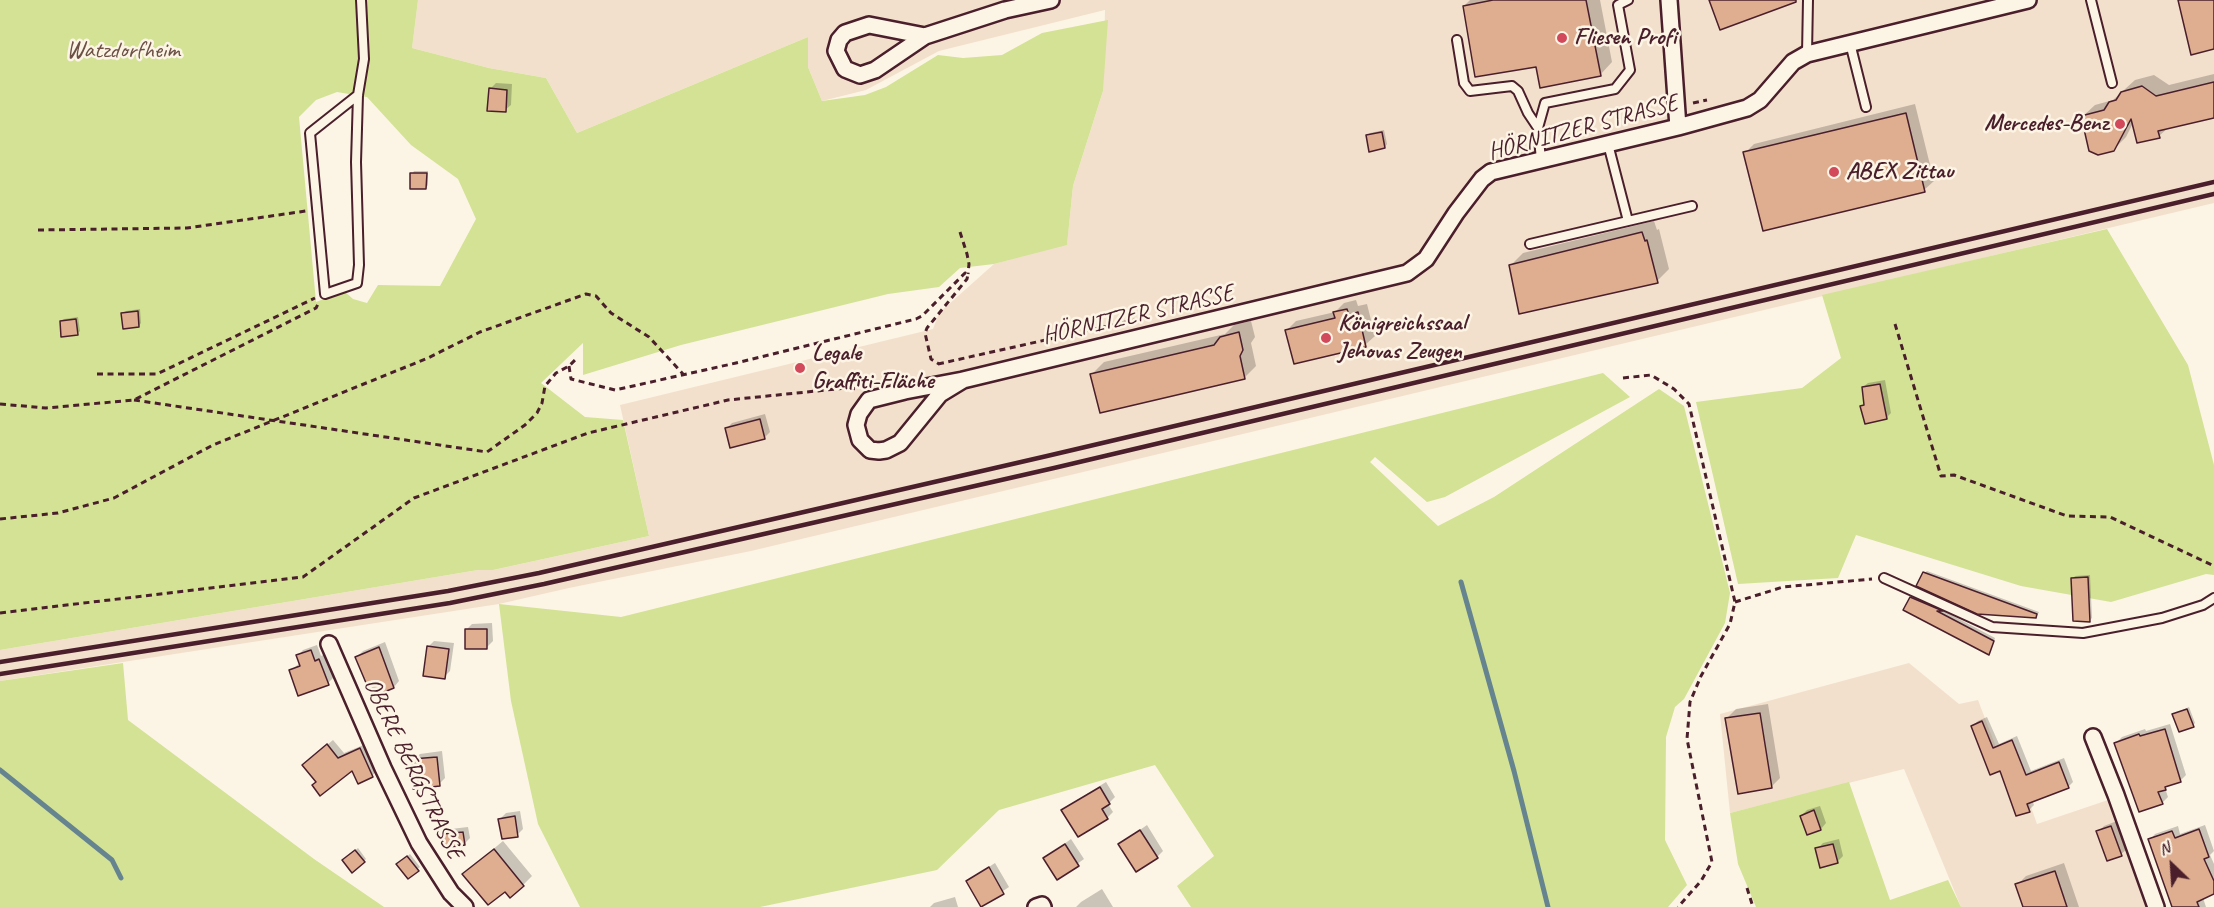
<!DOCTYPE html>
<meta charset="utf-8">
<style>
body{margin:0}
#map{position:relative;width:2214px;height:907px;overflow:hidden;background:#fcf5e5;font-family:Caveat,sans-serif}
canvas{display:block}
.north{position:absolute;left:2142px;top:835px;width:60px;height:60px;-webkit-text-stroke:4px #fcf5e5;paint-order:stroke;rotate:335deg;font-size:16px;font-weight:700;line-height:24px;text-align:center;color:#4a1f2b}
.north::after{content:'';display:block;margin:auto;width:21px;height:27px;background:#4a1f2b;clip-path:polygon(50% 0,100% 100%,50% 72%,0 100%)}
</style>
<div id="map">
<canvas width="2214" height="907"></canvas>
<div class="north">N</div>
</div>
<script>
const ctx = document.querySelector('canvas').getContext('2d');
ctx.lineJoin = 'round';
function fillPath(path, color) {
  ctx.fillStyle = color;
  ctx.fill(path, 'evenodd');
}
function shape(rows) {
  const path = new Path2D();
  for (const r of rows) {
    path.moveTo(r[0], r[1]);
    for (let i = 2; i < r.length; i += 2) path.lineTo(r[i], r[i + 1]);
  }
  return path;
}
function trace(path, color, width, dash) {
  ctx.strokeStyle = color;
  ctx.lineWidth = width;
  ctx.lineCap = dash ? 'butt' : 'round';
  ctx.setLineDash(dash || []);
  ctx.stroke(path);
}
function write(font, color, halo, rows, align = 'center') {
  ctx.font = font + ' Caveat,sans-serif';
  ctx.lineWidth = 5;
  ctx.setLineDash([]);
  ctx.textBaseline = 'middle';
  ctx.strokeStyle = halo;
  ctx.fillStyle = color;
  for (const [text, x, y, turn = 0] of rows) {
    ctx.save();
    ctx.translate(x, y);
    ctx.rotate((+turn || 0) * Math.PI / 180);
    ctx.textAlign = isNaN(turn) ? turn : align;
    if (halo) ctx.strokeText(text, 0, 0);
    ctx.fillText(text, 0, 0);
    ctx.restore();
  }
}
fillPath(shape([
 [418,0,2214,0,2214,203,751,551,569,588,499,604,0,681,0,650,478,570,493,570,649,536,620,405,933,329,939,313,994,264,1067,244,1073,186,1103,91,1105,10,939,51,866,90,822,101,808,67,808,37,577,133,546,78,489,68,412,48],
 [1909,663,1959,704,1978,700,2004,768,2016,764,2037,824,2111,799,2151,907,1961,907,1904,769,1730,813,1720,714]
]), '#f3e0cc');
fillPath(shape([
 [0,0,418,0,412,48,489,68,546,78,577,133,808,37,808,67,822,101,865,95,886,87,938,55,963,58,1002,55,1042,33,1108,20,1103,91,1073,186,1067,245,994,264,960,268,939,287,888,294,681,345,583,375,583,343,541,383,585,417,623,420,649,536,493,570,478,570,0,650],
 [337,92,367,97,411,145,458,179,476,219,440,286,378,285,367,303,353,299,344,291,316,302,299,117,316,100],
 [2107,229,2188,365,2214,465,2214,575,2206,574,2111,602,2021,586,1856,535,1838,578,1738,584,1696,402,1802,388,1841,358,1822,295],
 [1603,373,1630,397,1445,497,1427,502,1375,457,1370,462,1438,526,1494,497,1659,389,1684,406,1730,593,1725,623,1684,699,1675,707,1666,737,1665,840,1687,885,1668,907,1191,907,1177,886,1214,856,1155,765,999,810,937,870,760,907,580,907,538,824,511,701,499,604,621,617],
 [123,663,128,720,314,859,384,907,0,907,0,681],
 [1849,782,1890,900,1948,880,1961,907,1756,907,1738,864,1730,813]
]), '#d3e295');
fillPath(shape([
 [1470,0,1600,0,1612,62,1600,75,1537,65,1464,6],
 [2214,74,2214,116,2169,127,2159,136,2133,123,2126,137,2114,149,2082,117,2095,105,2113,100,2135,80,2154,75,2169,85],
 [496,83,512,84,511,105,505,110,490,89],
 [1915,104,1934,181,1924,190,1745,153,1754,144],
 [1384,130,1387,144,1385,147,1367,136,1370,133],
 [414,171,428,171,428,185,426,188,412,174],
 [1654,221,1657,230,1659,229,1669,269,1657,281,1511,265,1523,253],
 [1356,300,1358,306,1367,304,1375,336,1365,345,1287,330,1296,321,1335,312,1344,303],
 [140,309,141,323,139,326,123,313,126,311],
 [78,317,80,331,77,334,61,321,64,319],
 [1251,321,1255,337,1251,343,1256,366,1244,378,1092,374,1104,362,1225,334,1234,325],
 [1885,380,1891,413,1886,418,1862,407,1866,403,1863,387,1868,383],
 [765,414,770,432,764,438,726,429,732,423],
 [1927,571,2039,612,2038,614,2036,617,1924,573],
 [2090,575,2092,618,2089,621,2073,579,2075,576],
 [1914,595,1944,608,1942,610,1995,638,1991,651,1988,653,1912,598],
 [492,623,493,641,487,647,466,630,472,624],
 [434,641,454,643,450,671,444,677,428,647],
 [385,642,399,681,394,687,357,657,363,651],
 [317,645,321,656,325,654,334,677,328,683,290,671,300,663,298,656,303,650],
 [1768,704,1780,778,1771,787,1727,718,1736,709],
 [2189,707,2195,723,2193,725,2174,714],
 [1987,717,1999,744,2017,736,2031,771,2064,758,2073,782,2068,787,2032,800,2034,805,2029,810,1972,726,1978,721],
 [2170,724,2186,775,2180,781,2169,784,2165,788,2168,797,2162,803,2116,743,2122,737,2145,729,2146,731],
 [333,740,344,753,366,744,377,770,372,776,353,768,318,781,309,760],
 [442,751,445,778,439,784,414,760,420,754],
 [1106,782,1115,797,1108,804,1113,812,1107,818,1063,810,1069,805],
 [1820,806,1826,823,1821,829,1808,833,1801,816,1807,810],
 [520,811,523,829,517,835,500,819,506,813],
 [2117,821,2127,849,2121,854,2098,832,2104,826],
 [1147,825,1163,851,1157,857,1120,844],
 [2205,825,2214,851,2210,855,2214,864,2214,892,2203,898,2206,907,2174,907,2150,840,2155,834,2178,826,2180,834],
 [468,827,470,838,464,844,445,835,451,829],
 [1071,839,1084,859,1058,878,1045,858],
 [1839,839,1843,856,1837,862,1817,849,1823,843],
 [503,841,532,876,523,885,473,866],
 [358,848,366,859,364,861,347,857],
 [410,854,420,867,408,877,398,864],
 [995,863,1009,887,982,905,967,881],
 [2064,863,2079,907,2025,907,2017,885,2026,876],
 [1102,889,1113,907,1076,907,1081,902],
 [955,897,958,907,930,907,934,903]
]), '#0003');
trace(shape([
 [1461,582,1514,771,1548,907],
 [0,770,112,860,121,878]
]), '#66848f', 5);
const building = shape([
 [1493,0,1586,0,1601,76,1540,88,1536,67,1475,77,1463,6,1493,0],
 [1709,0,1796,0,1796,2,1720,30,1709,0],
 [2178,0,2214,0,2214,49,2191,55,2178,0],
 [2214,82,2214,118,2158,131,2160,138,2137,143,2131,119,2114,151,2098,155,2089,151,2081,116,2104,110,2109,102,2116,100,2121,92,2142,86,2156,96,2214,82],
 [489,88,507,90,506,112,487,111,489,88],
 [1906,113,1925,192,1763,231,1743,152,1906,113],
 [1382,132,1385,148,1369,152,1366,135,1382,132],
 [410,173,427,173,426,189,410,189,410,173],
 [1642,232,1645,241,1647,240,1658,283,1519,314,1509,265,1642,232],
 [1347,309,1349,315,1358,312,1366,347,1294,364,1285,330,1335,318,1333,312,1347,309],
 [138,311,139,327,123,329,121,313,138,311],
 [76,319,78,335,61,337,60,321,76,319],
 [1239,332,1243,350,1240,356,1245,379,1100,413,1090,374,1214,345,1220,337,1239,332],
 [1880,384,1887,419,1865,424,1860,406,1864,405,1862,387,1880,384],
 [760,419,765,439,730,448,725,428,760,419],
 [1923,572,2037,614,2036,618,1977,614,1916,586,1923,572],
 [2088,577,2090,622,2073,621,2071,578,2088,577],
 [1910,597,1943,611,1937,611,1994,641,1989,655,1903,610,1910,597],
 [465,629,487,629,487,649,465,649,465,629],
 [427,646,449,649,445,679,423,676,427,646],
 [379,647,394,688,372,697,355,657,379,647],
 [311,650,315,661,319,659,329,685,298,696,289,670,300,666,296,655,311,650],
 [2187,709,2194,727,2179,732,2172,714,2187,709],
 [1760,713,1772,788,1738,794,1725,718,1760,713],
 [1982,721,1993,748,2012,740,2026,775,2059,762,2069,788,2027,804,2030,812,2016,816,2000,771,1990,775,1971,726,1982,721],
 [2165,729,2181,782,2165,787,2166,790,2158,792,2163,804,2139,812,2114,743,2139,734,2140,736,2165,729],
 [327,744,338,758,360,748,373,777,358,784,352,771,320,796,312,785,316,782,302,765,327,744],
 [437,757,440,786,413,789,412,759,437,757],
 [1100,787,1110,804,1102,809,1108,819,1078,837,1061,810,1100,787],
 [1814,810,1821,830,1807,835,1800,816,1814,810],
 [515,816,518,837,502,839,498,819,515,816],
 [2111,826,2122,856,2107,861,2096,831,2111,826],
 [2199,829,2209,857,2204,859,2214,881,2214,894,2197,902,2199,907,2172,907,2148,839,2172,831,2175,838,2199,829],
 [1140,830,1158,858,1136,872,1118,844,1140,830],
 [463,832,465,845,445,848,443,834,463,832],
 [1065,844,1079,866,1057,880,1043,858,1065,844],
 [1833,844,1838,863,1820,868,1815,848,1833,844],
 [494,849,524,886,510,898,505,892,488,905,462,874,494,849],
 [355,850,365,862,352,873,342,860,355,850],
 [407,856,419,871,408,879,396,864,407,856],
 [989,867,1004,894,981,907,966,881,989,867],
 [2055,871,2067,907,2023,907,2015,884,2055,871]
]);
fillPath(building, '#dfae91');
trace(building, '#4a1f2b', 1.5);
const service = shape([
 [2091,0,2112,83],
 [1457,40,1464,83,1470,91,1512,86,1518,91,1528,113,1538,128],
 [1850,43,1866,107],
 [1807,54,1808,0],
 [358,95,310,133,325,294,357,283,359,265,356,162,358,95,364,59,361,0],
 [1608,144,1628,221],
 [1541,160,1538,128,1545,103,1615,89,1630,70,1618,5,1628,0],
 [1530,244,1692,206],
 [1884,578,1992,627,2083,633,2162,618,2203,605,2214,598]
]);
const minor = shape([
 [1669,0,1678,127],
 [925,36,869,25,845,33,839,40,836,51,845,69,860,75,875,70,925,36,1005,10,1051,0],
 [963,380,940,394,900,443,886,450,879,451,870,450,860,440,856,425,859,414,869,400,905,391,963,380,1407,273,1426,259,1456,213,1482,179,1491,172,1678,127,1747,108,1760,100,1793,62,1807,54,2028,0],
 [329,644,383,768,419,843,451,893,465,907],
 [2093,737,2116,795,2156,907],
 [1036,907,1042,905,1043,907]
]);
trace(service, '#4a1f2b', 12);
trace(minor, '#4a1f2b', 20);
trace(shape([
 [1693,103,1707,100],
 [38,230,187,228,306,211],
 [960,232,967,254,969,264,968,274],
 [1895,324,1941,476,1954,475,2067,516,2110,517,2214,566],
 [938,364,1144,318],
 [569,366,571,379,615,390,736,363,916,319,922,316,965,273,968,274,967,279,927,328,925,333,931,359,939,364],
 [97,374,157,374,315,298],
 [1623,378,1651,375,1674,389,1689,404,1735,602,1730,624,1701,676,1690,702,1687,739,1712,862,1701,881,1678,907],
 [134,400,487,452,525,425,537,413,542,403,545,386,556,373,569,366,575,360],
 [0,404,46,408,134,400,316,308,319,302],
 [0,519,58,513,114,498,213,445,428,358,480,332,586,294,596,296,611,313,649,337,683,374],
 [1735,602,1783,587,1872,579],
 [0,613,303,577,414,498,588,433,728,400,846,388,858,389],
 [1747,888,1753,907]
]), '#4a1f2b', 3, [6, 4.5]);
trace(service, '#fcf5e5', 8);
trace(minor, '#fcf5e5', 15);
trace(shape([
 [0,662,448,591,539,573,1047,456,2214,182],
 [0,674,450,603,544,584,1054,468,2214,194]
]), '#4a1f2b', 4.5);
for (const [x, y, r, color] of [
 [1562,38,6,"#d1495b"],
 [2120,124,6,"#d1495b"],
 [1834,172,6,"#d1495b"],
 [1326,338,6,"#d1495b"],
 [800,368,6,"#d1495b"]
]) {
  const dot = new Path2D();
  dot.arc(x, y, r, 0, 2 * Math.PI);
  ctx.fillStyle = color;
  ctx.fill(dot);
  trace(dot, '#fcf5e5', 2);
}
write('bold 24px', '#4a1f2b', '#fcf5e5', [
 ["Fliesen Profi",1574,38],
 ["Mercedes-Benz",2108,124,"right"],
 ["ABEX Zittau",1846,172],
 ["Königreichssaal",1338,324],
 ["Jehovas Zeugen",1338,352],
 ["Legale",812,354],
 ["Graffiti-Fläche",812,382]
], 'left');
write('24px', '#6c5046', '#fcf5e5', [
 ["Watzdorfheim",123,51]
]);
write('24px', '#4a1f2b', '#fcf5e5', [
 ["HÖRNITZER STRASSE",1583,128,-15],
 ["HÖRNITZER STRASSE",1138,315,-13],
 ["OBERE BERGSTRASSE",413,769,64]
]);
</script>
